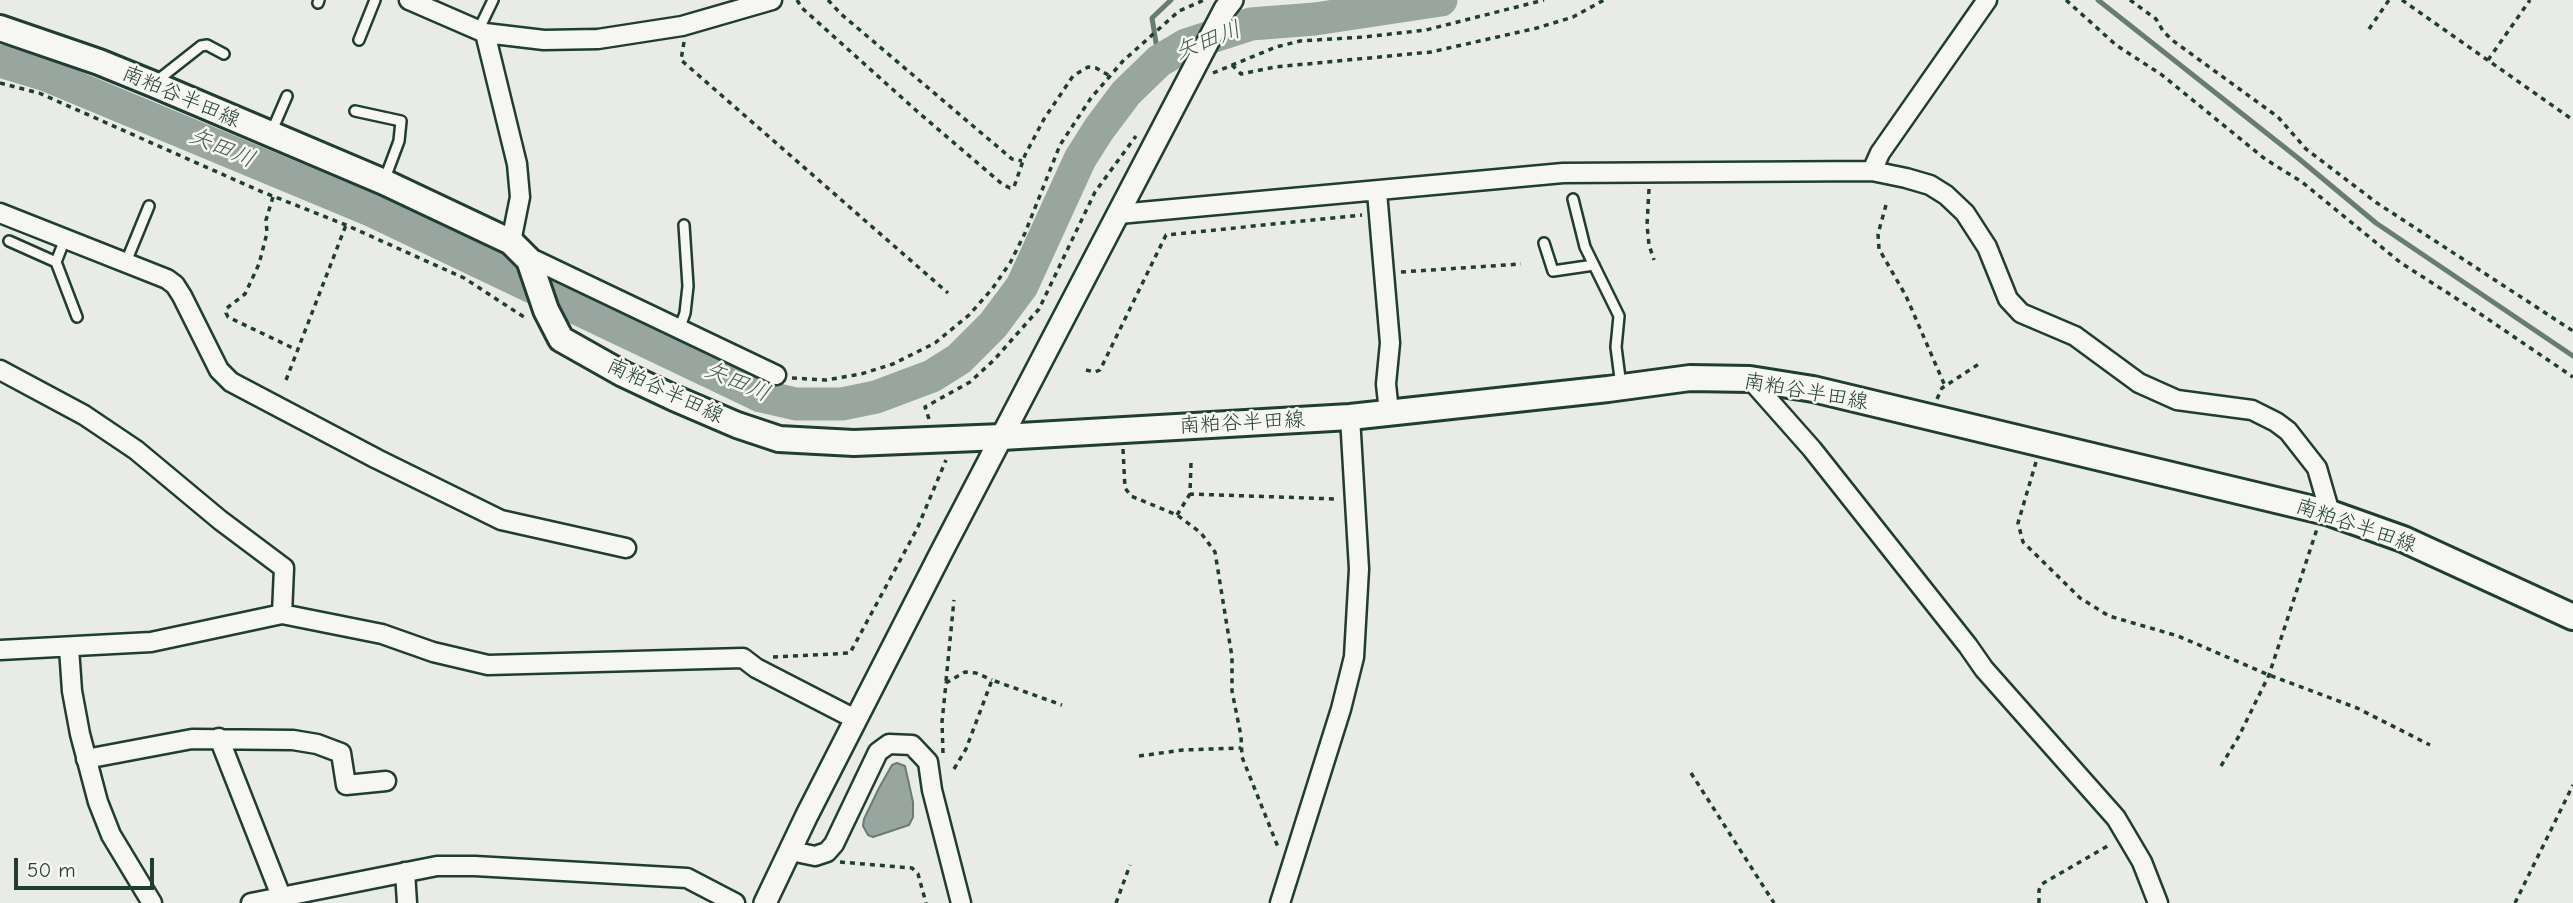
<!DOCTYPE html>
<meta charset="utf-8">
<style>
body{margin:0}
#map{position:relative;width:2573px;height:903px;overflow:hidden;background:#e9ebe7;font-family:"Comic Neue",sans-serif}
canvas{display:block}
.scale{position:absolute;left:14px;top:858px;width:140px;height:32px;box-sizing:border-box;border:4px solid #1f3d34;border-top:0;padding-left:9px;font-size:21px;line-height:24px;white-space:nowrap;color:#1f3d34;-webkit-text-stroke:5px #f6f6f2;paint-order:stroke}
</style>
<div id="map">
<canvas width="2573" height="903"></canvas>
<div class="scale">50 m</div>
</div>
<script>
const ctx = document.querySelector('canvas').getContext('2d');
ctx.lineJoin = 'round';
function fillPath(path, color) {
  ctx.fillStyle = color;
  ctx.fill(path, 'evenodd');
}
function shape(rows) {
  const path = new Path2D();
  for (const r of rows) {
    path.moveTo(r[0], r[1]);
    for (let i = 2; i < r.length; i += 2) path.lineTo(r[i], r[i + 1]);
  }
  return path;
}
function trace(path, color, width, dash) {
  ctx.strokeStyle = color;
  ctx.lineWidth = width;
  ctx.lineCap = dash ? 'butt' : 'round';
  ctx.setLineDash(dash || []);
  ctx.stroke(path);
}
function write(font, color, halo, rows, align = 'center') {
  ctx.font = font + ' "Comic Neue","Klee One",sans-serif';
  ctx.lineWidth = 5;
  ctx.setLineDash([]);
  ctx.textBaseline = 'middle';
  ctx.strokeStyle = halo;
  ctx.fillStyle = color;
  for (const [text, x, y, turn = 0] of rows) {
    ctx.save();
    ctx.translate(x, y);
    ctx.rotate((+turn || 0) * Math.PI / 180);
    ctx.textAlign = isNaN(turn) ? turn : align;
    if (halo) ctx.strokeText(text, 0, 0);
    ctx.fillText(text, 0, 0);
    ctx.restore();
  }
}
const water = shape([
 [897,763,905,766,913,802,913,817,909,825,873,837,868,835,863,826,864,819,879,788,892,765,897,763]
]);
fillPath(water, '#99a6a0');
trace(water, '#687c75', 2);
trace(shape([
 [2098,0,2298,158,2376,223,2573,356],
 [1159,61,1152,18,1171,0]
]), '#687c75', 5);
trace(shape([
 [0,61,46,75,373,211,761,396,796,404,842,404,876,397,932,376,959,359,993,325,1022,286,1080,159,1099,129,1126,93,1159,61,1186,45,1251,24,1315,19,1441,0]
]), '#99a6a0', 33);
const service = shape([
 [318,3,319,0],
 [479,29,493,0],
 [359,40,375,0],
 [154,83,201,46,207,45,224,54],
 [355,111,401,121,399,141,384,181],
 [271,133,287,96],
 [1573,199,1585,247,1619,316,1616,347,1621,386],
 [65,239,56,262,77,317],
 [9,241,56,262],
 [1544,243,1553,271,1594,265],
 [126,262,149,206],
 [679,330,685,313,688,286,684,225]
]);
const minor = shape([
 [409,0,485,33,544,40,598,39,682,26,772,0],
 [485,33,517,164,520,197,511,242],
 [1872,171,1880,153,1987,0],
 [1377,192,1390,343,1386,384,1389,412],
 [0,213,167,279,175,285,182,296,219,370,231,382,377,459,501,520,626,548],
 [1119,214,1563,173,1872,171,1906,178,1930,185,1946,195,1965,213,1987,247,2008,299,2021,313,2075,336,2139,383,2177,400,2252,410,2276,422,2288,431,2317,468,2330,513],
 [529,260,537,261,776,375],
 [0,370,84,415,136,450,220,520,284,568,282,614],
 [1750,379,1812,449,1968,646,1984,669,2116,818,2142,862,2158,903],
 [69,648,72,691,80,734,98,802,111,835,152,903],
 [0,650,151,642,282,614,382,634,433,652,488,665,743,658,756,668,855,719],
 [219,738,281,896],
 [86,759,192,739,293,740,317,744,341,753,346,785,386,781],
 [791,851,815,856,827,852,834,844,878,752,889,744,912,745,928,762,932,790,961,903],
 [405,872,407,903],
 [251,903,437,866,475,866,687,878,735,903],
 [1280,903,1341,709,1354,657,1359,569,1350,417]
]);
const tertiary = shape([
 [765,903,807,815,942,551,1225,9,1232,0]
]);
const secondary = shape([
 [0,28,99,62,153,84,384,182,511,242,529,260,546,310,561,339,623,374,674,398,737,425,779,439,854,443,1002,437,1350,417,1608,389,1690,378,1750,379,1813,389,2330,513,2403,539,2573,617]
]);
trace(service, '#1f3d34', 14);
trace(minor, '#1f3d34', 23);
trace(tertiary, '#1f3d34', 26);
trace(secondary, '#1f3d34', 30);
trace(shape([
 [797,0,802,8,919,113,1002,184,1010,188,1014,187,1025,155,1044,119,1073,76,1088,67,1096,68,1110,76],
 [828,0,841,14,1012,159,1022,161],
 [2066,0,2116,45,2162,75,2265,159,2302,182,2401,263,2479,313,2573,377],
 [2130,0,2156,19,2163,31,2172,40,2278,117,2306,149,2377,203,2573,331],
 [2402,0,2573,120],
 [2369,29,2389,0],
 [684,42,681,60,948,293],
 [2488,60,2530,0],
 [1232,65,1241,74,1275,67,1431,52,1537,28,1573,17,1604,0],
 [1213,73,1276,47,1300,41,1364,37,1426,30,1544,0],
 [0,83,39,93,260,191,346,225,464,278,527,319],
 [1649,189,1647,225,1649,245,1654,260],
 [273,197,266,220,267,233,259,264,245,294,227,308,226,313,228,317,297,350],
 [1886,205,1878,234,1879,249,1906,296,1945,386],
 [1401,272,1521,264],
 [1086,370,1095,372,1100,370,1166,235,1362,215],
 [792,378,826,380,861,374,893,364,935,343,969,315,992,289,1010,263,1025,233,1060,145,1091,98,1123,61,1179,11,1204,0],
 [286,380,346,225],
 [1937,399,1942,388,1982,362],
 [929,419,925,407,970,382,994,360,1039,309,1095,192,1136,136],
 [1123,449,1125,488,1131,496,1177,515,1201,533,1215,552,1232,657,1232,691,1241,736,1242,757,1278,847],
 [2036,462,2018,523,2023,542,2080,598,2109,616,2178,636,2269,675,2357,708,2430,745],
 [1191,463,1190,494,1337,499],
 [1177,515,1190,494],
 [773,657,850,653,917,529,946,460],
 [946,681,954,600],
 [943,753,942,722,946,683,965,672,976,673,992,680],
 [1139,756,1183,750,1241,748],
 [2221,766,2239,736,2269,675,2317,529],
 [954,769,966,749,992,680,1062,705],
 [1691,773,1774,903],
 [840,862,912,868,918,874,926,903],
 [1116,903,1130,865],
 [2039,903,2039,890,2042,884,2111,844],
 [2515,903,2573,785]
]), '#1f3d34', 3.5, [5, 5]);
trace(service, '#f6f6f2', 9);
trace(minor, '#f6f6f2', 18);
trace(tertiary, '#f6f6f2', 21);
trace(secondary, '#f6f6f2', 24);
write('21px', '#1f3d34', '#f6f6f2', [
 ["南粕谷半田線",181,97,23],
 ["南粕谷半田線",665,391,25],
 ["南粕谷半田線",1806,392,10],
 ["南粕谷半田線",1242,423,-3],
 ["南粕谷半田線",2356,526,19]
]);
write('italic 23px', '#445c54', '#f6f6f2', [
 ["矢田川",1208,41,-21],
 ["矢田川",222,148,23],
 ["矢田川",737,382,23]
]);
</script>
